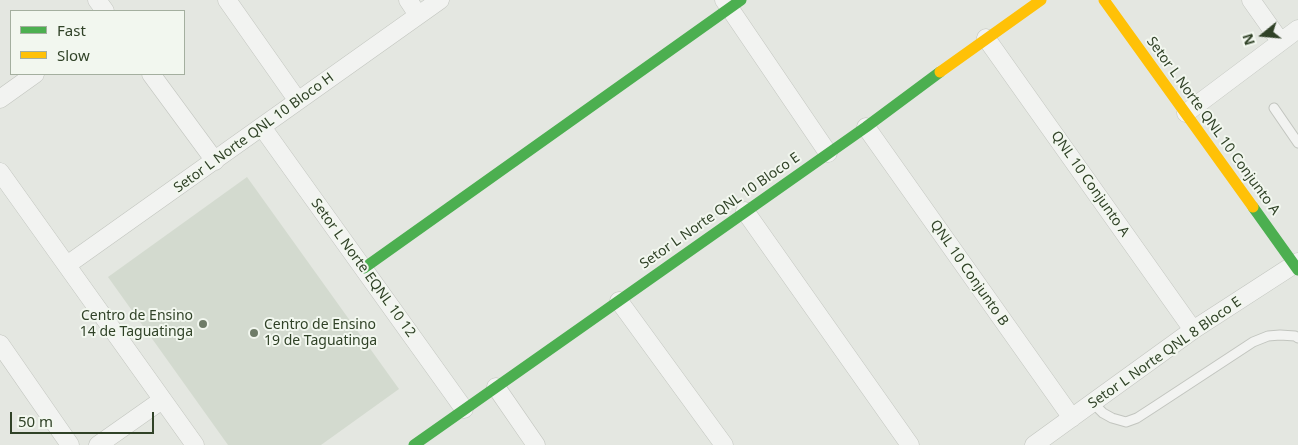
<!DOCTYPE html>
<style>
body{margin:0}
#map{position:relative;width:1298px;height:445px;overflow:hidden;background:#e4e7e1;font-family:"Noto Sans",sans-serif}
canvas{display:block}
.legend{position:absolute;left:10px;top:10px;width:175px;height:65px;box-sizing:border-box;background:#f2f7ef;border:1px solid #a4af9f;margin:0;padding:6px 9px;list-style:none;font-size:15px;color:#304227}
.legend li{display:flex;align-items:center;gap:10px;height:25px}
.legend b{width:25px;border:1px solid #a4af9f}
.north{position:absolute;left:1238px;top:10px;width:50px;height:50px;-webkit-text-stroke:4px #f2f7ef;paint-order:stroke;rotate:253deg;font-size:14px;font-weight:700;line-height:20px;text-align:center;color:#304227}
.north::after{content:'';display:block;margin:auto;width:18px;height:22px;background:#304227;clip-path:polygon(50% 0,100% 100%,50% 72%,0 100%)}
.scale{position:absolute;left:10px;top:412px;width:144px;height:22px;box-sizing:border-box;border:2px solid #304227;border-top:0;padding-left:6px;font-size:15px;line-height:18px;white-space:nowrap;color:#304227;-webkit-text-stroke:4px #f2f7ef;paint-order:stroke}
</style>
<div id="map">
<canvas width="1298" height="445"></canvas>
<ul class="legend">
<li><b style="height:6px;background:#4caf50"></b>Fast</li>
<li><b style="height:6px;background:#ffc107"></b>Slow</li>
</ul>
<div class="north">N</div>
<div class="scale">50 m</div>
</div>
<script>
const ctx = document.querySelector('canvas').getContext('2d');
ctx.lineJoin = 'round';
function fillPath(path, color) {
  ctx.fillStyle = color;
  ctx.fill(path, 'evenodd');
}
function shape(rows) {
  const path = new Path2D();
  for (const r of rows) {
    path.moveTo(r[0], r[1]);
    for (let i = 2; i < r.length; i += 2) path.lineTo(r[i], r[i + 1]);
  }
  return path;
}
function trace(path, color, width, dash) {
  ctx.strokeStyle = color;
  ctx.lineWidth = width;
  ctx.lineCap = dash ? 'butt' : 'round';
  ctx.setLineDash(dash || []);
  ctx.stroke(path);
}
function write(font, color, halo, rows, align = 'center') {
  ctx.font = font + ' "Noto Sans",sans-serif';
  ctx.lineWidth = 4;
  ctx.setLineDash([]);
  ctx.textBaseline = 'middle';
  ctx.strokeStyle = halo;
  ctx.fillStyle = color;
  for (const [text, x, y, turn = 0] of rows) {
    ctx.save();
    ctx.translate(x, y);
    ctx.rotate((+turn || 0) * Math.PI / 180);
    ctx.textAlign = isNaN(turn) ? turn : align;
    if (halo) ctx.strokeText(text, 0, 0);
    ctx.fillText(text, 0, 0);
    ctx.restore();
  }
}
fillPath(shape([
 [247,177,399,389,321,445,228,445,108,277]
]), '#d3dacf');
const lane = shape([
 [1274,108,1298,143],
 [1093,403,1103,413,1112,418,1126,422,1137,418,1157,405,1253,342,1268,336,1280,335,1295,336,1298,338]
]);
const street = shape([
 [97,0,105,11],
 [227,0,298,101],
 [408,0,418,15],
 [724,0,828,153],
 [1251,0,1280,41],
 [986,38,1193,330],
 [151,74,215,161],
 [0,99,35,74],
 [1186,113,1298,29],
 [262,127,464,409],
 [866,127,1072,418],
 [0,172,195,445],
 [745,211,910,445],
 [67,265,440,0],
 [619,301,724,445],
 [0,344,70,445],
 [496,387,536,445],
 [98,445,162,400],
 [1034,445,1193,330,1298,262]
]);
trace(lane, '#c2c5bf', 11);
trace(street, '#c2c5bf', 19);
trace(lane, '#f2f3f1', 9);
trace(street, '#f2f3f1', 18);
trace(shape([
 [1253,207,1298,270],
 [364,268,741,0],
 [414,445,866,127,940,72]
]), '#4caf50', 11);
trace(shape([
 [1104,0,1253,207],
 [940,72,1041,0]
]), '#ffc107', 11);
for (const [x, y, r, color] of [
 [203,324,5,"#6f7c68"],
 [254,333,5,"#6f7c68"]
]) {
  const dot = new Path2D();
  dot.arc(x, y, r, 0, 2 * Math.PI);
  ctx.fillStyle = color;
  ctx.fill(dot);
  trace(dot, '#f2f7ef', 2);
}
write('14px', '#304227', '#f2f7ef', [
 ["Setor L Norte QNL 10 Conjunto A",1213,126,54],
 ["Setor L Norte QNL 10 Bloco H",254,133,-36],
 ["QNL 10 Conjunto A",1090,184,55],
 ["Setor L Norte QNL 10 Bloco E",720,211,-35],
 ["Setor L Norte EQNL 10 12",363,268,54],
 ["QNL 10 Conjunto B",969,273,55],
 ["Setor L Norte QNL 8 Bloco E",1165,353,-35]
]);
write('14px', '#304227', '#f2f7ef', [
 ["Centro de Ensino",193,316],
 ["14 de Taguatinga",193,332],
 ["Centro de Ensino",264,325,"left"],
 ["19 de Taguatinga",264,341,"left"]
], 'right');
</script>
